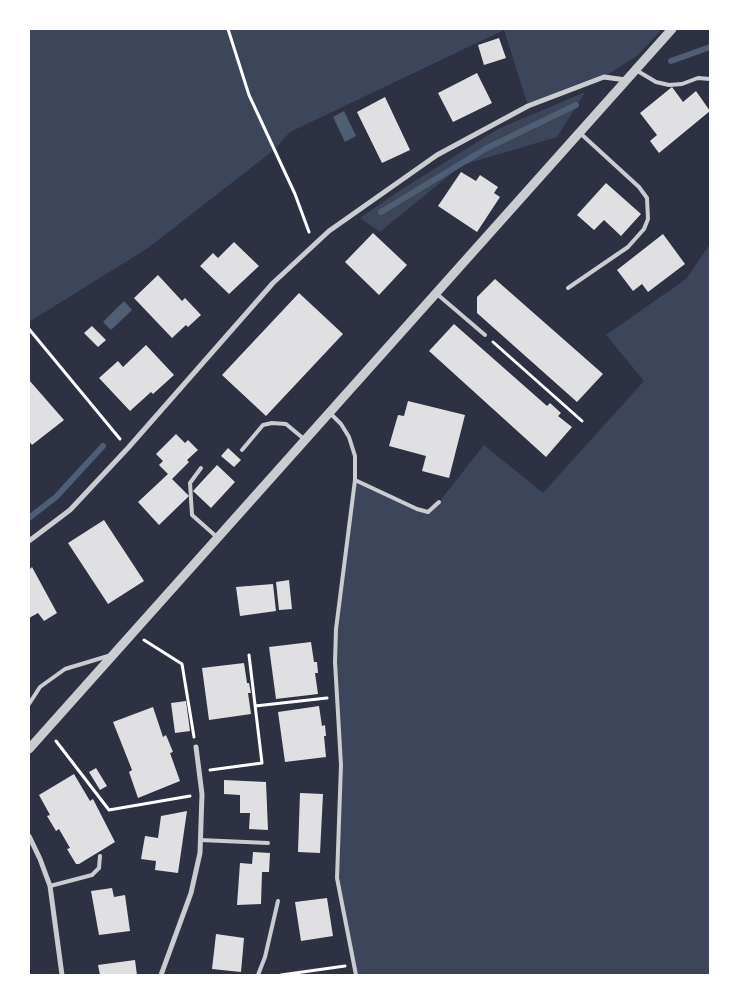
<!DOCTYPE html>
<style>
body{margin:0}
#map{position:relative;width:739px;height:1004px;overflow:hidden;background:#2d3142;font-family:Poppins,sans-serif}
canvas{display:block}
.frame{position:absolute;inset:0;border:30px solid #fff;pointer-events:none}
</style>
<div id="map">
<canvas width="739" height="1004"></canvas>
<div class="frame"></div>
</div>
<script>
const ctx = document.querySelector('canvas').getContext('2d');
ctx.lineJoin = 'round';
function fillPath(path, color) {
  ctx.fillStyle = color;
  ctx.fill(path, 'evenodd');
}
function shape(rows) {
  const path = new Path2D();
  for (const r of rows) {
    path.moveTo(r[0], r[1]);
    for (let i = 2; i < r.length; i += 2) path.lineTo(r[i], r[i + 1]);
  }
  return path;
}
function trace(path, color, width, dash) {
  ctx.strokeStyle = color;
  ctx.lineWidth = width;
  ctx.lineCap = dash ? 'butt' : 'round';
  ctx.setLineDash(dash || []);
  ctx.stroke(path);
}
fillPath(shape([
 [29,29,662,29,637,56,604,77,528,106,504,30,290,132,274,150,148,248,29,322],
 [585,92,557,137,462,165,380,232,360,218,399,191,498,129],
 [710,244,710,975,356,975,337,878,341,765,335,662,336,629,355,480,417,509,428,512,439,502,484,445,543,493,644,381,606,335,686,279]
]), '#3c4559');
fillPath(shape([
 [344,111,356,136,345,142,333,117],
 [124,301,132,310,111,330,103,322]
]), '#4f5d75');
trace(shape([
 [671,61,710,47],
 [381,212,487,148,576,105],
 [29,518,56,497,103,446]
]), '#4f5d75', 6);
fillPath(shape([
 [499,38,506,58,484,65,478,45],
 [477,73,492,103,453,122,438,93],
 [672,87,683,102,696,91,710,111,659,153,650,141,657,135,640,113],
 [385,97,410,150,382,163,357,112],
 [461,172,476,181,480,175,498,187,494,193,500,197,477,232,438,206],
 [606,183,641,214,621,236,604,220,594,230,577,215],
 [373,233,407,265,379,295,345,262],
 [663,234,685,264,648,292,642,284,633,291,617,270],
 [234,242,259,266,229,294,200,266,213,253,218,258],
 [158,275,182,301,185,298,201,315,188,327,186,325,172,338,134,298],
 [495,279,603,374,577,402,477,313,477,297],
 [299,293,343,334,266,416,222,375],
 [454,324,547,406,550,403,561,413,558,416,572,427,546,457,429,351],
 [92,326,106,340,98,347,84,333],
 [146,345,174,375,153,394,151,392,130,411,99,378,118,361,123,367],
 [29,380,64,420,32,445,29,441],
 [408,401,465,415,449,478,422,471,426,456,389,446,398,415,404,416],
 [176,434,185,443,188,440,198,450,187,460,189,462,172,479,189,496,159,525,138,502,168,474,159,465,163,461,156,454],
 [228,448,241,460,234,467,221,456],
 [217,465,235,482,211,508,193,491],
 [104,520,144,581,108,604,68,543],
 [32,567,57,613,44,621,38,613,29,618,29,570],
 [289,580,292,609,279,610,276,582],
 [273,584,276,611,240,616,236,587],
 [311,642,314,662,317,662,318,673,315,673,318,694,276,699,269,647],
 [244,663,247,683,249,683,251,693,248,693,251,714,209,720,202,668],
 [186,701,190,731,175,733,171,703],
 [319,706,322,726,325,725,326,736,324,736,326,757,285,762,278,712],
 [153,707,163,737,166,735,173,752,170,753,180,781,138,798,129,772,132,770,113,722],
 [96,768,107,786,100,790,89,772],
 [74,774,90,801,93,799,115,842,79,864,76,864,67,849,70,848,59,829,56,831,47,816,50,815,39,795],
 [224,780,266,782,268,830,249,829,250,813,240,813,240,795,224,794],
 [300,793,323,794,320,853,298,852],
 [187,811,178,873,155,870,156,861,141,859,145,836,158,838,161,816],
 [253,852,270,853,269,872,262,872,261,904,237,905,240,863,252,864],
 [112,888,114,897,125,895,130,931,99,935,91,891],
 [327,898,333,936,301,941,295,902],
 [216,934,244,938,241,972,212,969],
 [135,960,137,975,100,975,98,965]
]), '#e0e0e3');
trace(shape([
 [228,29,249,95,295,194,309,232],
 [29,329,120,439],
 [493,342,582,421],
 [144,640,182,664,194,737],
 [255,706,327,698],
 [56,741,109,810,190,796],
 [210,770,262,763,249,655],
 [281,975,345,966]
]), '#fff', 3);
trace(shape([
 [636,70,656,82,669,85,682,84,698,78,710,79],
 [568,288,628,247,644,229,648,219,647,198,639,187,580,133],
 [437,294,485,335],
 [330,413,341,424,349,437,355,456,355,480,336,629,335,662,341,765,337,878,356,975],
 [242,450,263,425,272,423,286,424,304,439],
 [201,468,190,483,192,515,218,538],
 [355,480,417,509,428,512,439,502],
 [29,704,40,687,65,669,108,656],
 [200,840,268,843],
 [50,886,92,875,99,868,100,856],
 [258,975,265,957,278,901]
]), '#caccd0', 4);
trace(shape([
 [29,541,70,510,128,448,273,283,329,231,437,155,528,106,604,77,626,80],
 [29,836,40,859,50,886,62,975],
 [161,975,191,893,200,853,202,794,196,747]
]), '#caccd0', 5);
trace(shape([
 [29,749,672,29]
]), '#caccd0', 9);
</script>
